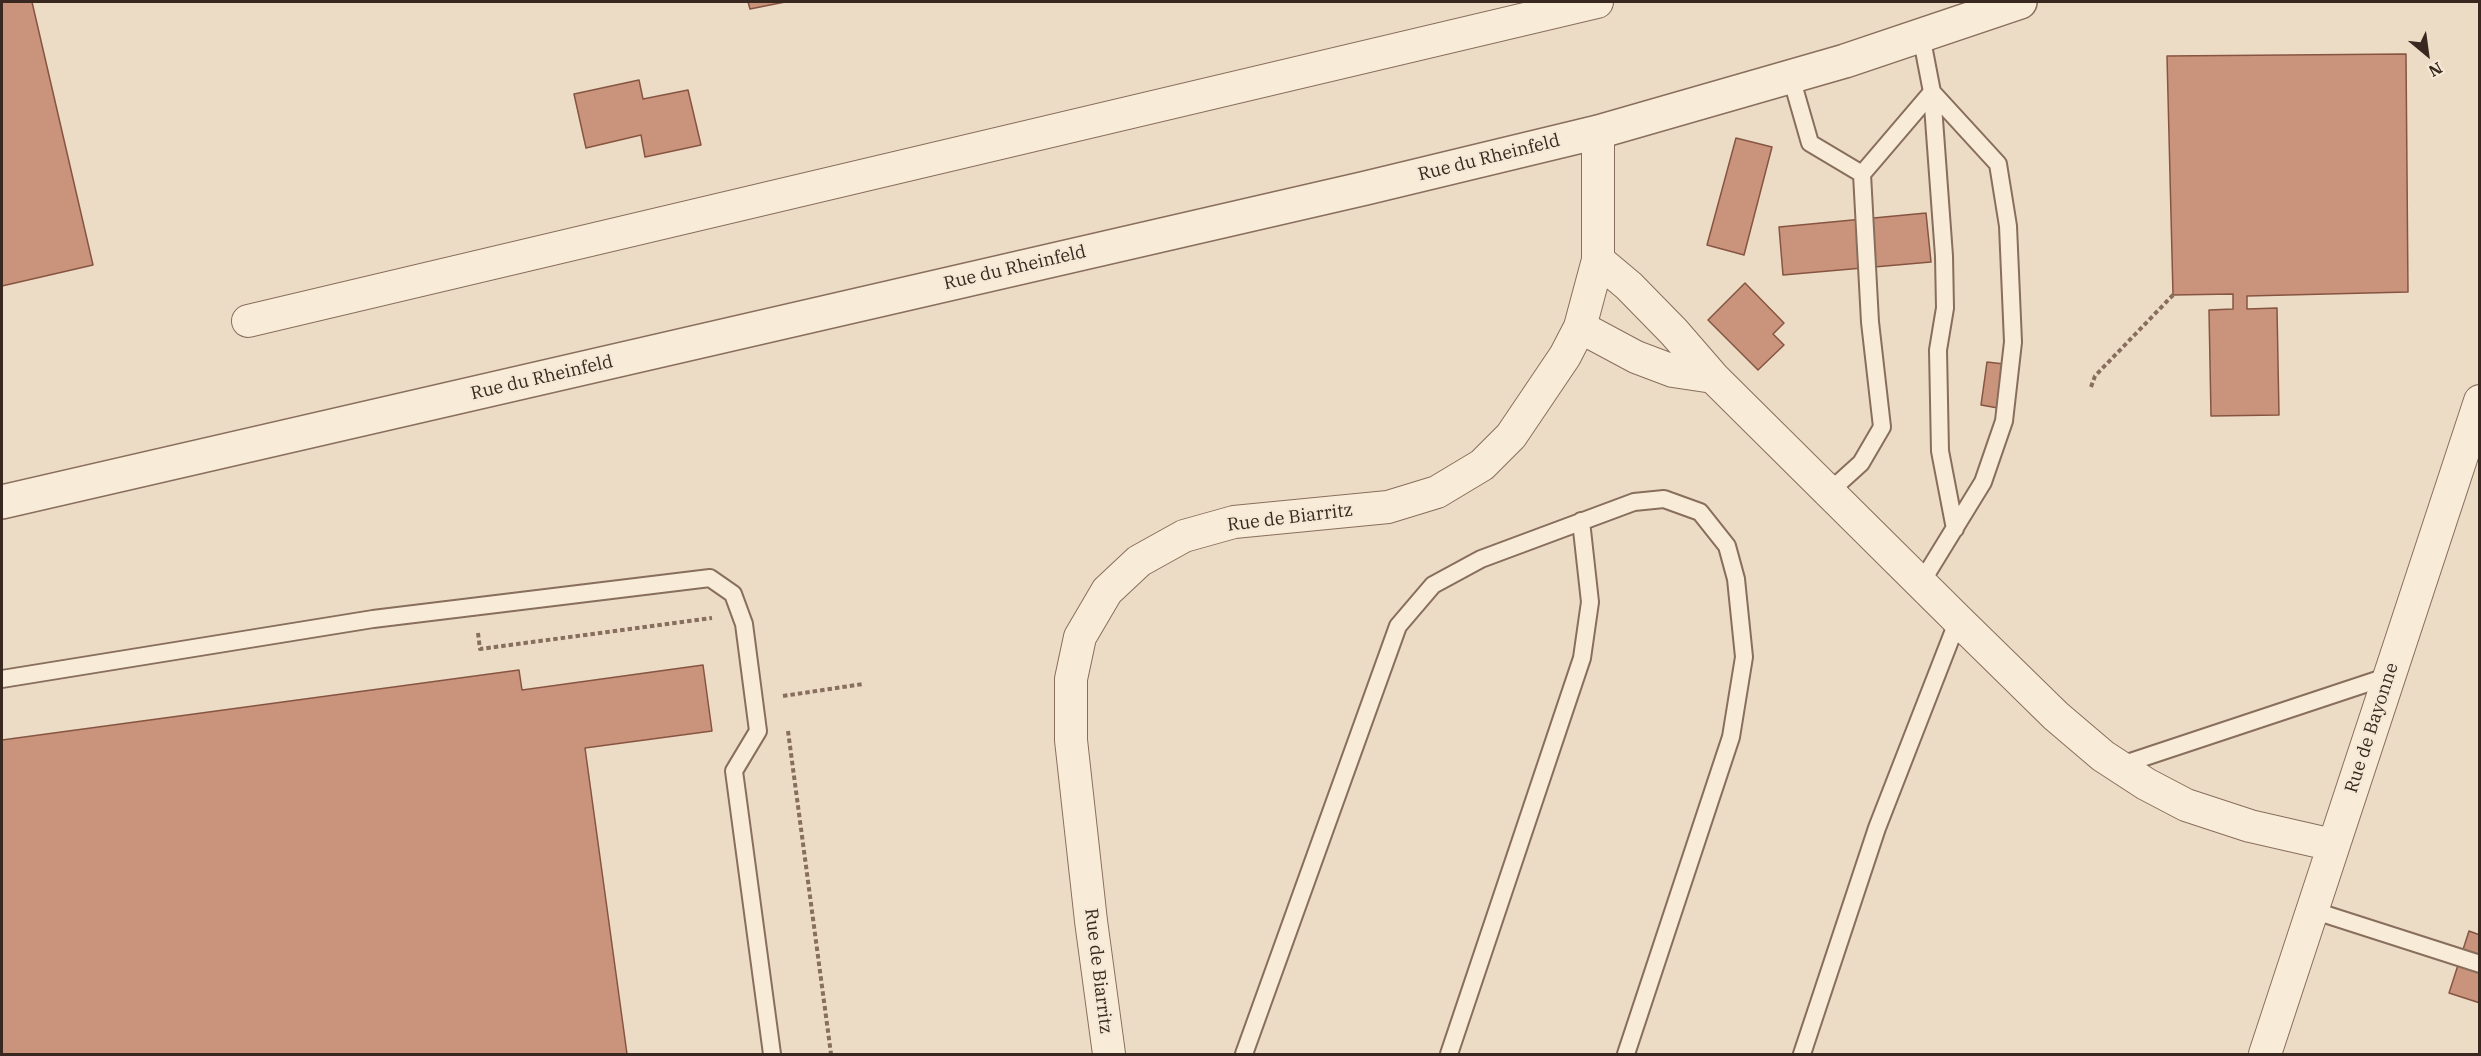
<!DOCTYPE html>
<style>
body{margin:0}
#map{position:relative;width:2481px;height:1056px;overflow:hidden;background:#eddcc5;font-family:"IBM Plex Serif",serif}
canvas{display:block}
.frame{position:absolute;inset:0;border:3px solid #38281f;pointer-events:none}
.north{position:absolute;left:2397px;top:24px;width:60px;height:60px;-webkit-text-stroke:4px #f5e8d5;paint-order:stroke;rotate:151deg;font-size:16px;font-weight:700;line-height:24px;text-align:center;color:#38281f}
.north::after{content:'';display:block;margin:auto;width:21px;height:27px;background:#38281f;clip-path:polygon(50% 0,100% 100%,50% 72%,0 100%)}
</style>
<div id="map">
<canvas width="2481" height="1056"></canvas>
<div class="frame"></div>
<div class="north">N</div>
</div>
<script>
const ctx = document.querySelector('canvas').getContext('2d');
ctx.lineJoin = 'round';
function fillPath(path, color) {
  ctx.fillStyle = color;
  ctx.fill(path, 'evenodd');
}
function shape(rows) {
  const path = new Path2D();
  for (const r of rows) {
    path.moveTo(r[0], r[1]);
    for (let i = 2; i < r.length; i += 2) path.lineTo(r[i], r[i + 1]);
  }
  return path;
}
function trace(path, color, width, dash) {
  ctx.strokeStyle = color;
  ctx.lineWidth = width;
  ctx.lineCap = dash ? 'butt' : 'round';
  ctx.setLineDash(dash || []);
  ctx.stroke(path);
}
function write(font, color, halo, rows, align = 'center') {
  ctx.font = font + ' "IBM Plex Serif",serif';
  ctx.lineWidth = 4.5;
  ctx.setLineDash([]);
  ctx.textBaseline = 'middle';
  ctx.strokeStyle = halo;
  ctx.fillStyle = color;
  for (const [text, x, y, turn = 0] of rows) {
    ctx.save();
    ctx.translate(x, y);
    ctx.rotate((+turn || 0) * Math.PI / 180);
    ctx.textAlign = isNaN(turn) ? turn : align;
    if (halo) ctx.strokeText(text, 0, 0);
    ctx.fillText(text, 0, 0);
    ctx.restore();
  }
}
const building = shape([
 [2,2,32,2,93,265,2,286,2,2],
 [748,2,785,2,750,9,748,2],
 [2406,54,2408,292,2247,296,2247,309,2277,308,2279,415,2211,416,2209,310,2233,309,2233,294,2173,295,2167,56,2406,54],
 [639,80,643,99,688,90,701,145,645,157,641,135,586,148,574,94,639,80],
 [1736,138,1772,147,1744,255,1707,245,1736,138],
 [1926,213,1931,262,1783,275,1779,227,1926,213],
 [1745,283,1784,323,1773,334,1784,345,1758,370,1708,320,1745,283],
 [1987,362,2004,364,1998,408,1981,405,1987,362],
 [703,665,712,731,585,748,627,1054,2,1054,2,740,519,670,522,690,703,665],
 [2469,931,2480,935,2480,1003,2449,993,2469,931]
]);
fillPath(building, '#ca937c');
trace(building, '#865542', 1.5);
const service = shape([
 [1921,35,1932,92,1998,164,2008,226,2013,342,2004,421,1983,482,1921,583],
 [1791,77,1810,143,1862,174],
 [1932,92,1944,256,1945,308,1938,350,1940,451,1955,529],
 [1829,492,1861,463,1882,427,1870,322,1862,174,1932,92],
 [2,679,373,619,710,578,733,594,744,624,758,731,734,771,772,1054],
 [2118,766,2389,676],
 [2312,910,2480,964],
 [1244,1054,1398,626,1433,585,1481,559,1634,502,1664,499,1700,512,1727,546,1736,579,1744,657,1731,737,1626,1054],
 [1449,1054,1582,658,1590,602,1581,521],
 [1802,1054,1877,828,1958,620]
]);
const minor = shape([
 [1598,260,1629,286,1674,332,1713,377,1958,620,2056,716,2103,756,2146,784,2186,805,2250,826,2333,845],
 [248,321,1597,2],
 [1580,327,1636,357,1673,371,1713,377],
 [1109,1054,1091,921,1071,740,1071,679,1080,637,1107,591,1139,561,1184,536,1234,522,1388,507,1437,492,1482,465,1511,436,1565,356,1580,327,1598,260,1598,132],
 [2265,1054,2480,401]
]);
const tertiary = shape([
 [2,502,1366,188,1598,132,1845,61,2020,2]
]);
trace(service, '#886e5c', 20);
trace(minor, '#886e5c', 34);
trace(tertiary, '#886e5c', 36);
trace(shape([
 [2091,387,2095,376,2173,295],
 [478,633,480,649,712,618],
 [783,696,863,684],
 [788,731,831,1054]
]), '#886e5c', 4, [4.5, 3]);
trace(service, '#f8ebd8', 16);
trace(minor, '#f8ebd8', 32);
trace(tertiary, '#f8ebd8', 33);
write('18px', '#38281f', '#f5e8d5', [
 ["Rue du Rheinfeld",1489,158,-14],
 ["Rue du Rheinfeld",1015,268,-13],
 ["Rue du Rheinfeld",542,378,-13],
 ["Rue de Biarritz",1290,518,-7],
 ["Rue de Bayonne",2372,728,-72],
 ["Rue de Biarritz",1098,971,83]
]);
</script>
